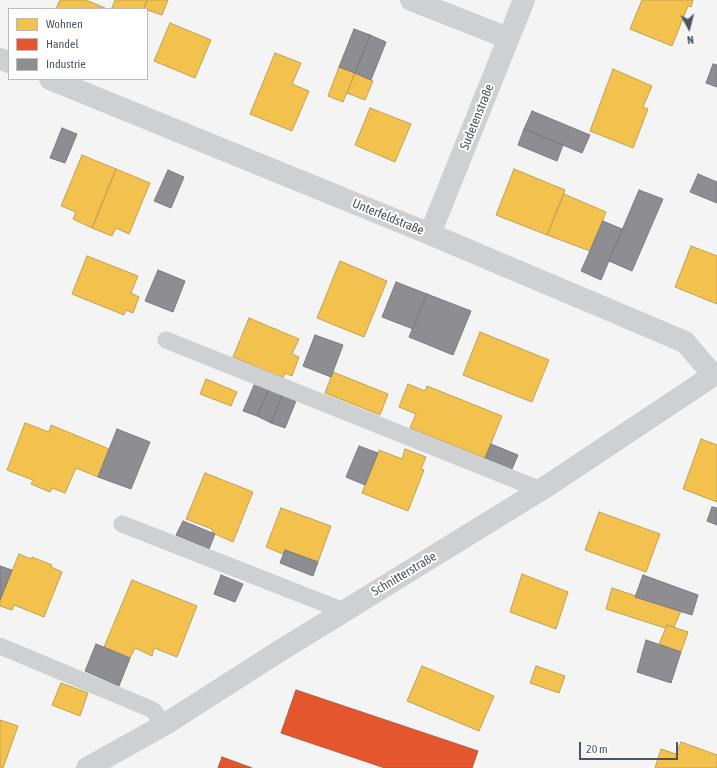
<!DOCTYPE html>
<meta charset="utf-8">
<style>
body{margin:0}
#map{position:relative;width:717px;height:768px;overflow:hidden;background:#f4f4f4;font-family:"Asap Condensed",sans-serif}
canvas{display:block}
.legend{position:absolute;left:8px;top:8px;width:140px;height:72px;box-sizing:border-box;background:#fff;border:1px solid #b7bbc0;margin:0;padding:5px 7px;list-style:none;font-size:12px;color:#4a5661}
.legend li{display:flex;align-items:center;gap:8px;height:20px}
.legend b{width:20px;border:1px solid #b7bbc0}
.north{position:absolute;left:669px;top:8px;width:40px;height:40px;-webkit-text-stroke:3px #fff;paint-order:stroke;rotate:173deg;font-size:11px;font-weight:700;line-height:16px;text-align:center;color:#4a5661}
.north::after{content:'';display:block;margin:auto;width:14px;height:18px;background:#4a5661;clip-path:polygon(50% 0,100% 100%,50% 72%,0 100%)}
.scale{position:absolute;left:579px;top:742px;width:99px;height:18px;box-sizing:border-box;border:2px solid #4a5661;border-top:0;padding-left:5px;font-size:12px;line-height:14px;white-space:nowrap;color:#4a5661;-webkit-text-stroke:3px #fff;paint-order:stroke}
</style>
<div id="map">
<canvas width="717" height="768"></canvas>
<ul class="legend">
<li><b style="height:11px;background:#f2c14e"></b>Wohnen</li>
<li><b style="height:11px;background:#e4572e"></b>Handel</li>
<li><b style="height:11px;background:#8d8d92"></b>Industrie</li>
</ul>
<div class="north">N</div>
<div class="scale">20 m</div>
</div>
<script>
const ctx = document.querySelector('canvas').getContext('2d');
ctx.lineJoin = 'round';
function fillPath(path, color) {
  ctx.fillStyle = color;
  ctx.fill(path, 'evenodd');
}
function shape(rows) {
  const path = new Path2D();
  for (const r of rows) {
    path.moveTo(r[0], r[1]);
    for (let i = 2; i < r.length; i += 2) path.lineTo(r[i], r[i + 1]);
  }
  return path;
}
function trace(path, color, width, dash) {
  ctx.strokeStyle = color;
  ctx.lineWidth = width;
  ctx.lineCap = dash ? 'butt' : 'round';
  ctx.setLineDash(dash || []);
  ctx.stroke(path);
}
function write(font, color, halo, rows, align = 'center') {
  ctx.font = font + ' "Asap Condensed",sans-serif';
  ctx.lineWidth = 4;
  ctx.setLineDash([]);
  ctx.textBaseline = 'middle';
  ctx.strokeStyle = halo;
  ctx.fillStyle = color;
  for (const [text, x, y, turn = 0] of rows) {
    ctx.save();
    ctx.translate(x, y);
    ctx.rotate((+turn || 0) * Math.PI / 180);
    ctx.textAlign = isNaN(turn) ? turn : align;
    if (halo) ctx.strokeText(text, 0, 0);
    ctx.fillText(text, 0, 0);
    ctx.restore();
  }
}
const homes = shape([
 [60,0,86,0,105,8,56,9,60,0],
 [115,0,147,0,144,9,116,9,112,8,115,0],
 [147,0,168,0,162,15,144,9,147,0],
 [642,0,693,0,691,7,688,6,672,46,630,29,642,0],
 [170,23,211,40,195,78,154,61,170,23],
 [275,53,301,63,292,84,309,91,292,131,250,114,275,53],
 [339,67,355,73,343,102,328,96,339,67],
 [613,69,652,86,643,107,648,109,633,148,590,131,613,69],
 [355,73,373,81,365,100,347,93,355,73],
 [370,108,411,124,395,162,355,145,370,108],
 [82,155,116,169,92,228,73,219,76,212,61,206,82,155],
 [116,169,150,183,129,234,116,228,112,236,92,228,116,169],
 [514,169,565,190,547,235,496,215,514,169],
 [564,194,606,212,590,251,547,235,564,194],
 [691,246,717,256,717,304,675,287,691,246],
 [87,256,138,276,131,293,139,297,133,313,126,310,124,315,72,294,87,256],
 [340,261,387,281,364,337,317,318,340,261],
 [249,318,299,339,292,354,299,357,292,376,285,373,283,378,233,357,249,318],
 [480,332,549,360,532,402,463,375,480,332],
 [333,372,388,394,380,415,325,393,333,372],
 [206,379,237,392,231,406,200,394,206,379],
 [408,384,425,391,427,386,502,416,485,458,410,428,416,414,399,407,408,384],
 [25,423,49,432,51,425,109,449,98,477,76,468,65,493,52,488,50,492,31,484,33,480,7,470,25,423],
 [701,439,717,445,717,502,683,489,701,439],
 [405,449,426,457,421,469,424,470,408,511,362,493,379,450,402,459,405,449],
 [205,473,253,492,233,542,213,533,212,529,186,519,205,473],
 [281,508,331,526,318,562,285,550,283,554,266,547,281,508],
 [599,512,660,534,646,572,585,550,599,512],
 [19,554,31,559,32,557,52,565,51,567,62,572,44,617,14,605,12,610,0,606,0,600,19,554],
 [522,574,568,592,556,629,510,612,522,574],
 [132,580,197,606,177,657,154,648,152,656,135,648,130,658,104,647,132,580],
 [612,588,681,611,674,627,667,625,665,628,606,609,612,588],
 [667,625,688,632,681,652,659,644,667,625],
 [422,666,494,696,479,731,407,701,422,666],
 [536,666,565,676,559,693,530,683,536,666],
 [61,683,88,693,80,716,52,705,61,683],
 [0,720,18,726,3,768,0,768,0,720],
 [681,742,717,755,717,768,655,768,661,749,676,754,681,742]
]);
fillPath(homes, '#f2c14e');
trace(homes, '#c0a154', 1);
const shops = shape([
 [296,690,478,751,472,768,385,768,281,733,296,690],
 [222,757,252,768,218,768,222,757]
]);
fillPath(shops, '#e4572e');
trace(shops, '#b6573d', 1);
const industry = shape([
 [354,29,370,35,355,73,339,67,354,29],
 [370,35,386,42,371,80,355,73,370,35],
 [713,64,717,65,717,87,706,83,713,64],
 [532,111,590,135,582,153,524,129,532,111],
 [62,128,77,134,65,163,50,158,62,128],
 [524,129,563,145,557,161,518,145,524,129],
 [168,170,184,177,171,208,154,201,168,170],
 [698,174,717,182,717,203,690,192,698,174],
 [639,190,663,199,632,271,609,261,639,190],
 [603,221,622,229,601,280,581,271,603,221],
 [158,270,185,281,173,312,145,301,158,270],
 [396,282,427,294,413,329,382,317,396,282],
 [427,294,471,311,453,355,409,337,427,294],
 [315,335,343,345,331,377,303,366,315,335],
 [255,383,269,389,257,416,243,411,255,383],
 [269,389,282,395,271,423,257,416,269,389],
 [282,395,296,401,285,428,271,423,282,395],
 [117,429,150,442,131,489,98,477,117,429],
 [491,444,518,455,512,469,485,458,491,444],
 [359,446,378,453,365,485,346,477,359,446],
 [712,507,717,508,717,525,707,521,712,507],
 [183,521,215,534,209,549,176,535,183,521],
 [285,550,318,562,313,576,280,563,285,550],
 [0,566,12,570,0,600,0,566],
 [221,575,243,584,235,602,214,594,221,575],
 [643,575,698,595,692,615,635,597,643,575],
 [646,640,681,652,671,683,637,672,646,640],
 [96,644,130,658,119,686,85,671,96,644]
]);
fillPath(industry, '#8d8d92');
trace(industry, '#797c83', 1);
trace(shape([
 [166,340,541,490],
 [122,524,344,611],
 [0,646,153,710,164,725]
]), '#ced0d2', 17);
trace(shape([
 [411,0,508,38],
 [0,59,9,62],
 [50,79,430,234,685,342,713,375],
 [430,234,524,0],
 [87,768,164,725,278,652,541,490,717,373]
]), '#ced0d2', 22);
write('13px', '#4a5661', '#fff', [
 ["Sudetenstraße",477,117,-68],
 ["Unterfeldstraße",388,217,22],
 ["Schnitterstraße",404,574,-31]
]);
</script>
